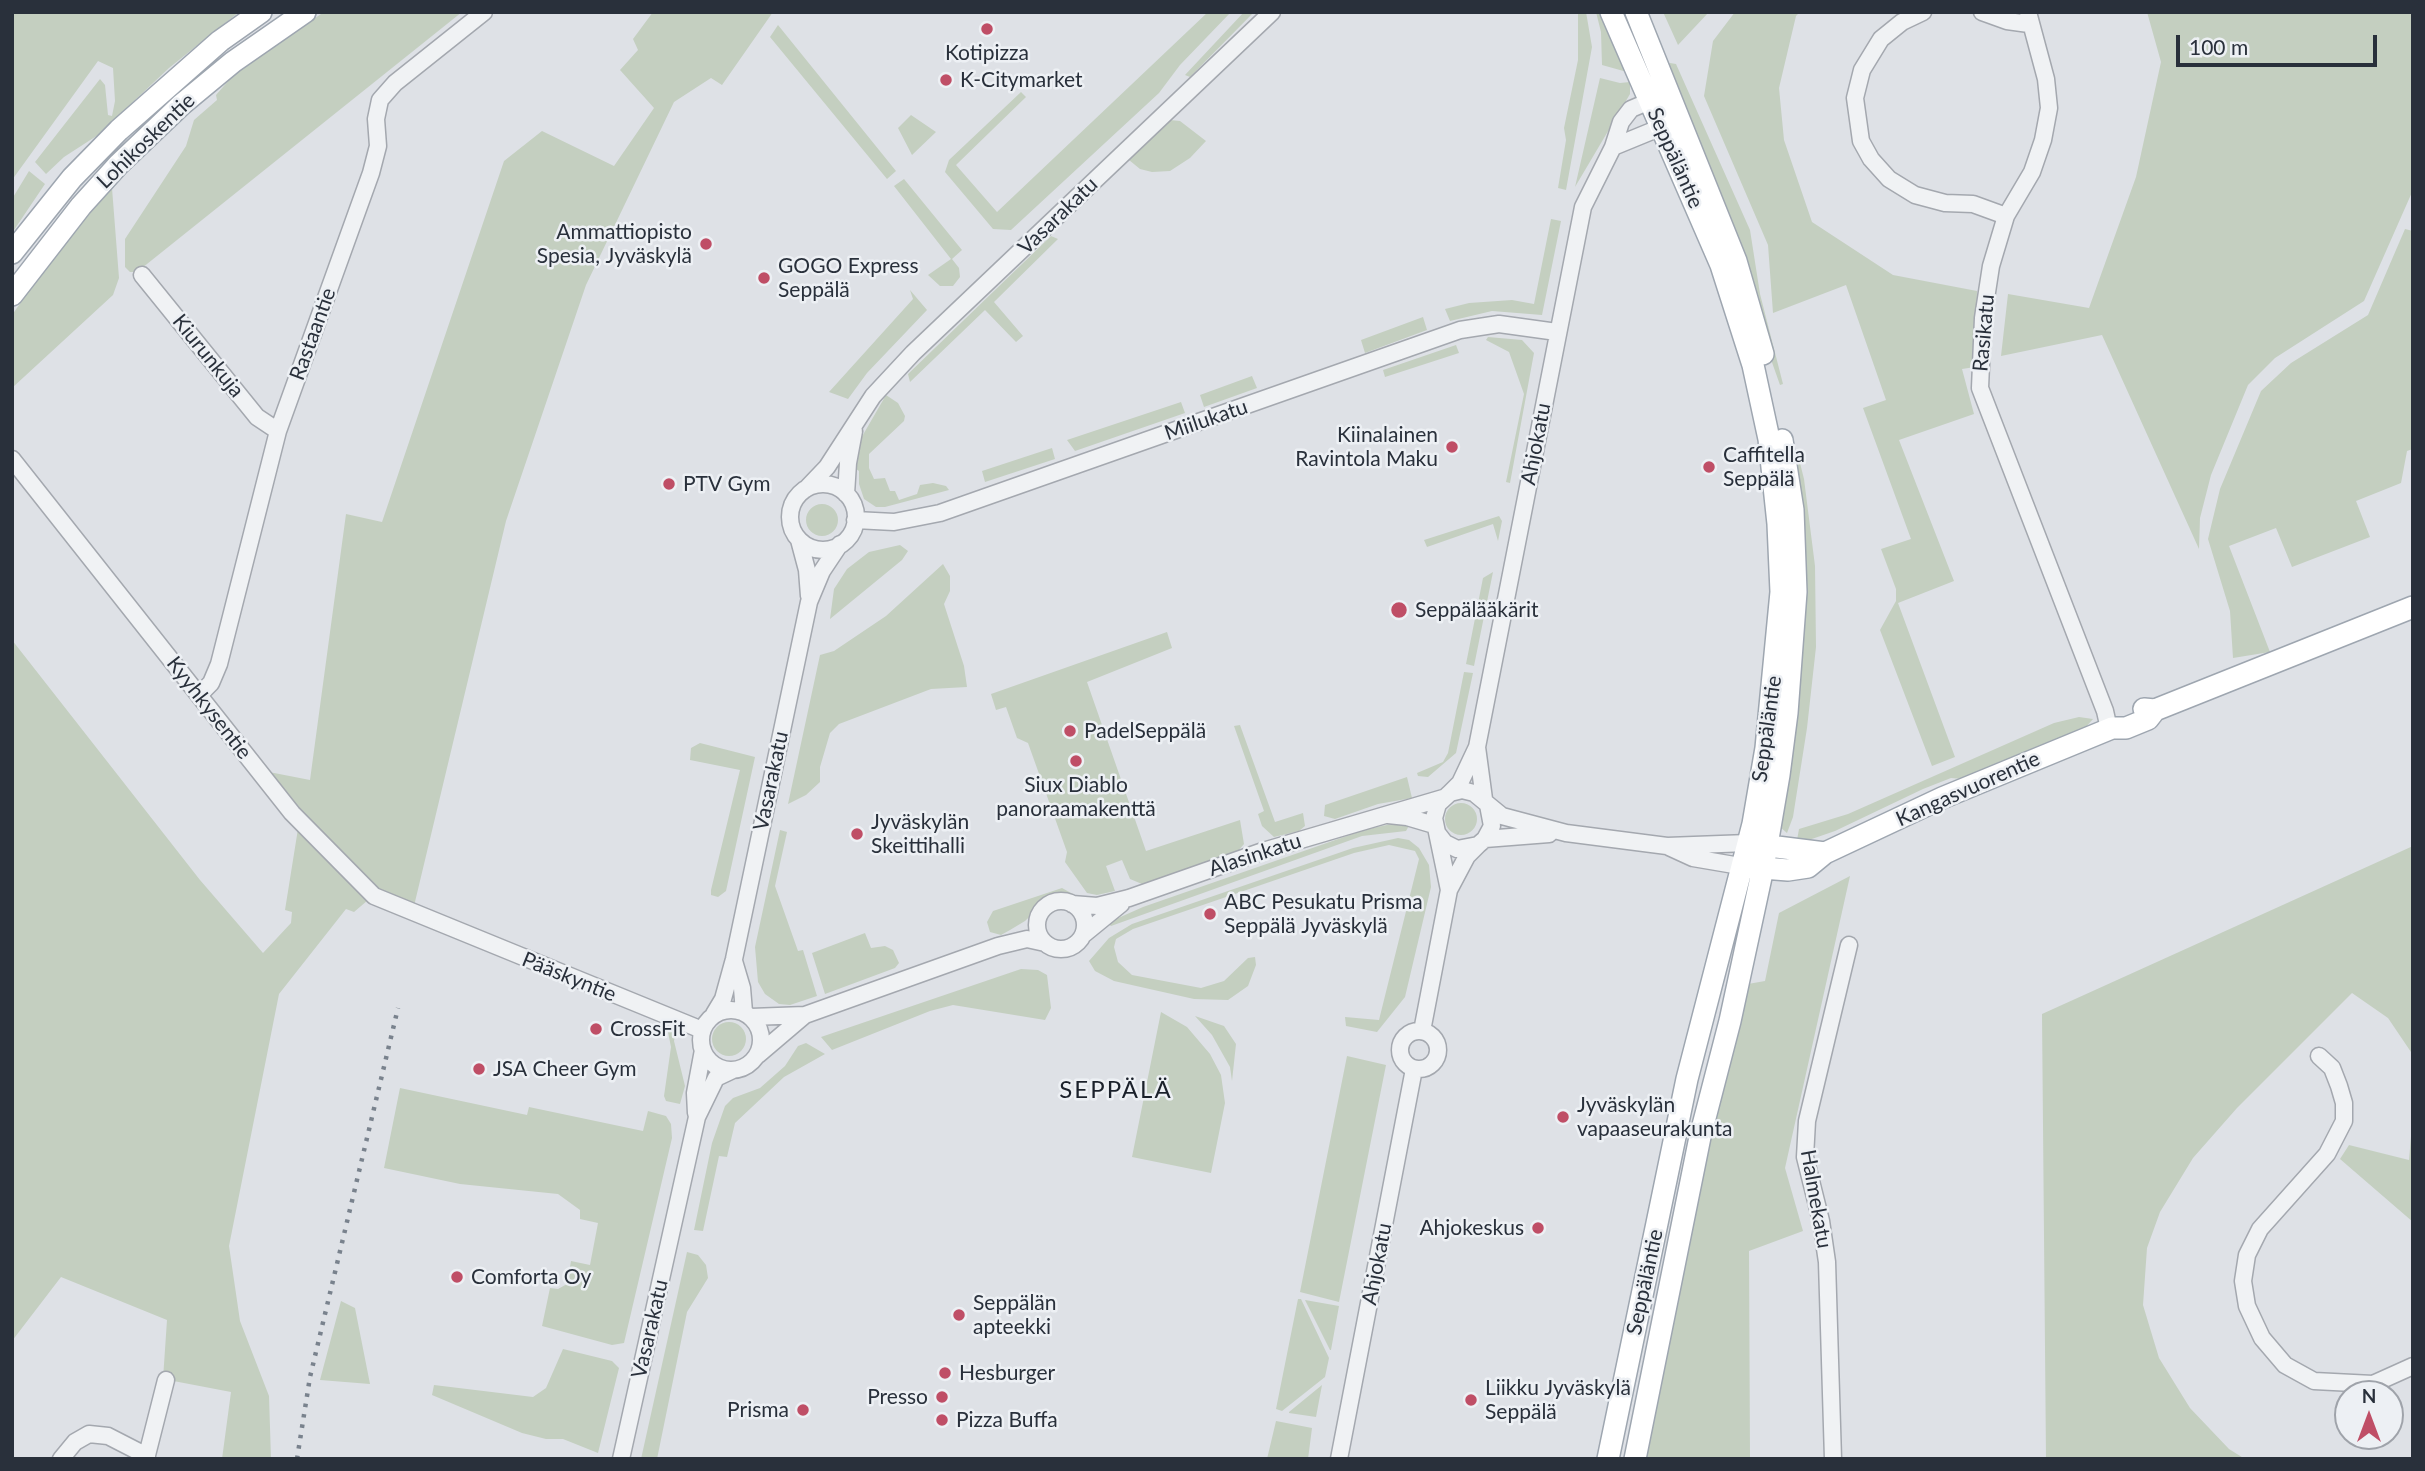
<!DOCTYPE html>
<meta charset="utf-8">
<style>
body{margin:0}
#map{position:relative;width:2425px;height:1471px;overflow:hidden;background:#dee1e6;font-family:Lato,sans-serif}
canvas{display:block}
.frame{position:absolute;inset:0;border:14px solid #29303b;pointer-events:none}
.north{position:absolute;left:2334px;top:1380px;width:70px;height:70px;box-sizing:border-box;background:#edf0f4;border:2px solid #9fa3aa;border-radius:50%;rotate:0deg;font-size:19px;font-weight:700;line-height:28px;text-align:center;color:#29303b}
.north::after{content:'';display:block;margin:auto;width:24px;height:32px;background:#bf4e66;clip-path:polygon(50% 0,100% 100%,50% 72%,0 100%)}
.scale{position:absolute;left:2176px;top:35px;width:201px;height:32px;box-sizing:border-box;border:4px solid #29303b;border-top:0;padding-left:9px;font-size:21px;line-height:24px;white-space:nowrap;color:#29303b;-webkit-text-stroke:5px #edf0f4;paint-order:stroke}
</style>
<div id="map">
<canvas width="2425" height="1471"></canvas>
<div class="frame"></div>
<div class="north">N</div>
<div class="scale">100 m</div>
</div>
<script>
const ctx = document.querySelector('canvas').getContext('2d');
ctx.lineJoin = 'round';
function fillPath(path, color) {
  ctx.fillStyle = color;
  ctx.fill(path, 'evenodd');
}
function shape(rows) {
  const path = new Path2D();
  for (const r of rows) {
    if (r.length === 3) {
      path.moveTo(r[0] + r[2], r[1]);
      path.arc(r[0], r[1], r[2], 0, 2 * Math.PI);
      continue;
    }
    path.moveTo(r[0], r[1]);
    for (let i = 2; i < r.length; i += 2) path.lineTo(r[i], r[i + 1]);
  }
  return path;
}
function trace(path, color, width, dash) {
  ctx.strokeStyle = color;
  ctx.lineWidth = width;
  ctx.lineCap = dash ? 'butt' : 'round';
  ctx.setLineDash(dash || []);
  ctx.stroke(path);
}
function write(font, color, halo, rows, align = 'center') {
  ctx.font = font + ' Lato,sans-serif';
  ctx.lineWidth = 5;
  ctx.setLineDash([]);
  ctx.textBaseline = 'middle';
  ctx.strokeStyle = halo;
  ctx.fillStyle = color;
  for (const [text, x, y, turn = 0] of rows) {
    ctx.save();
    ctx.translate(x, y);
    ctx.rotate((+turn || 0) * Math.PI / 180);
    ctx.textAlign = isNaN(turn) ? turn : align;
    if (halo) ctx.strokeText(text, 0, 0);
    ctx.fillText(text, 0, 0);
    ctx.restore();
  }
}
fillPath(shape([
 [12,12,239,12,169,68,98,135,64,157,46,174,35,162,100,79,105,85,108,115,112,116,115,101,113,68,98,61,12,180],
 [324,12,462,12,137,272,130,272,125,267,125,239,186,146,194,120,217,100,216,95,236,72],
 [653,12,773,12,722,85,711,78,674,102,586,285,506,521,414,906,381,889,354,912,346,909,279,994,229,1246,240,1321,269,1396,271,1459,222,1459,231,1392,163,1379,167,1320,61,1277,12,1341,12,640,200,880,263,953,291,923,292,912,285,910,301,810,269,772,310,780,346,514,382,522,504,161,542,131,614,166,654,108,620,70,638,50,633,39],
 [1208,12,1231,12,1180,65,1159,93,1011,230,993,229,945,172,949,160,1021,92,1026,97,956,165,997,212],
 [1244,12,1254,12,1190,77,1185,75],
 [1578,12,1586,12,1592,47,1566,190,1558,188,1566,140,1564,128,1578,60],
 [1596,12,1601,12,1627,72,1602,65,1601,32],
 [1663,12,1709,12,1678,45],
 [1735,12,1800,12,1796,16,1779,88,1784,140,1812,222,1893,275,1977,291,1975,367,1962,369,1974,414,1899,440,1954,581,1898,603,1955,757,1932,766,1880,630,1896,601,1896,589,1881,549,1911,539,1863,408,1886,400,1846,285,1773,313,1768,245,1704,96,1713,41],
 [2147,12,2413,12,2413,190,2364,301,2275,358,2248,385,2211,475,2200,518,2199,549,2102,335,2001,356,2008,294,2089,308,2136,177,2161,62],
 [778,25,896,171,887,179,770,37],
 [1670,63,1676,64,1750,230,1760,294,1783,384,1780,385,1667,65],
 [1600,78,1620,83,1630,82,1630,94,1575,187],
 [911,115,936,132,912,155,898,128],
 [1170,120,1180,121,1206,141,1190,158,1170,171,1152,172,1140,169,1129,160],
 [29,171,45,184,12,233,12,199],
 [904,179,962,250,952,259,959,268,960,277,953,286,940,286,928,275,951,259,894,186],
 [112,188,119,278,113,295,12,388,12,315,57,251],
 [1551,219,1561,221,1542,315,1492,311,1450,321,1445,309,1469,303,1512,300,1534,304],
 [2405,229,2413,231,2413,449,2407,451,2401,483,2356,501,2370,537,2292,567,2276,528,2229,546,2270,652,2233,658,2230,611,2208,539,2220,489,2261,391,2291,363,2368,315],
 [1051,236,1058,239,994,302,1023,336,1016,342,985,310,910,382,908,374],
 [910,290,927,310,867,373,848,399,829,392,913,299],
 [1423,317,1427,330,1365,353,1361,340],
 [1488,337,1522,340,1534,353,1510,483,1506,482,1524,394,1509,352,1486,340],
 [1456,345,1459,353,1385,377,1383,370],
 [1252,376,1257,388,1204,407,1200,395],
 [886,395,898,403,905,416,904,421,869,454,869,468,874,479,885,478,890,491,895,491,899,500,917,494,920,485,933,483,946,486,949,490,885,507,876,507,864,499,859,484,859,471,853,467,860,440],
 [1181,402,1185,413,1075,451,1067,440],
 [1052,448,1055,459,985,482,982,471],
 [1798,455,1804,479,1815,566,1816,647,1807,728,1793,817,1787,833,1780,827,1794,462],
 [822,520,16],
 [1499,516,1502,521,1498,541,1493,524,1427,547,1424,540],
 [900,545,908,551,902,560,830,619,834,589,847,569,869,552],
 [943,564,950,576,950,591,944,604,964,666,967,687,931,689,839,724,830,733,820,767,820,782,806,795,788,804,820,655,834,651,886,616],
 [1493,572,1474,666,1466,664,1483,578],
 [1167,632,1172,648,1087,682,1146,851,1240,820,1244,844,1238,851,1142,884,1130,879,1122,860,1106,866,1115,891,1097,895,1087,893,1065,862,1067,852,1028,743,1017,738,1006,707,996,710,991,694],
 [1464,672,1473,673,1456,753,1428,777,1418,776,1417,773,1443,762,1448,753],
 [2079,717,2093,719,2085,728,1963,779,1951,778,1923,789,1835,831,1806,841,1797,840,1799,829,1848,814,2054,723],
 [1240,725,1275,822,1303,813,1305,826,1299,831,1274,837,1262,826,1258,814,1264,811,1234,726],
 [700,743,755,757,726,891,718,897,711,895,711,890,740,770,690,760,691,748],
 [1407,777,1412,798,1378,804,1335,819,1324,816,1325,805],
 [1461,819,16],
 [1400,822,1410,824,1406,831,1362,836,1111,926,1107,923,1143,907,1364,830],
 [780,830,787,832,775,886,798,951,803,950,817,996,790,1005,779,1004,765,994,758,982,755,947],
 [1398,838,1409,840,1419,848,1429,865,1431,887,1405,997,1377,1032,1346,1026,1345,1017,1379,1020,1419,859,1415,851,1389,845,1354,853,1133,929,1116,939,1114,947,1118,962,1132,975,1201,988,1224,981,1248,958,1255,957,1256,965,1248,986,1228,1000,1194,999,1114,981,1095,971,1089,961,1109,938,1132,924,1353,848],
 [2413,846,2413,1055,2388,1018,2352,993,2237,1108,2193,1158,2160,1212,2147,1248,2143,1305,2159,1358,2190,1408,2229,1449,2245,1459,2046,1459,2042,1014],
 [1850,876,1785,1168,1803,1231,1749,1251,1750,1459,1645,1459,1698,1184,1748,984,1765,981,1779,913],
 [1062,888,1082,899,1056,896,1047,900,1025,921,1010,930,1001,935,990,932,987,922,993,911],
 [865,933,871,948,885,946,893,950,899,963,895,968,825,994,812,953],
 [1021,969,1038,970,1047,975,1051,1008,1045,1020,953,1005,930,1011,832,1050,821,1037],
 [1161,1012,1187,1027,1210,1054,1221,1075,1225,1103,1211,1173,1132,1157],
 [1195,1016,1224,1026,1236,1044,1232,1081,1230,1067,1212,1035],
 [729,1039,17],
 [667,1027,676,1031,674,1041,685,1086,680,1104,666,1101,664,1096,671,1047],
 [806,1043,825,1054,784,1077,735,1123,727,1157,719,1156,703,1231,694,1230,712,1143,725,1106,733,1098,760,1088,785,1066,798,1046],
 [1347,1056,1386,1065,1339,1302,1300,1292],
 [400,1088,527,1115,529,1107,643,1131,648,1111,666,1116,671,1124,672,1138,624,1343,612,1345,542,1326,550,1288,558,1289,567,1284,571,1261,590,1265,598,1223,580,1219,580,1210,558,1194,460,1184,384,1168],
 [2413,1113,2413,1222,2340,1159,2349,1145,2409,1160],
 [687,1252,698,1255,706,1265,708,1278,687,1312,657,1459,641,1459],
 [1298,1299,1301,1299,1329,1358,1325,1377,1282,1411,1276,1409],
 [1305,1300,1339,1306,1331,1350,1330,1350],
 [341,1301,355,1308,370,1384,320,1380],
 [563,1349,612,1361,619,1368,598,1453,563,1439,546,1439,522,1433,432,1395,434,1385,533,1397,546,1388],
 [1322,1385,1316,1417,1289,1413,1289,1412],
 [1276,1421,1312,1428,1308,1459,1267,1459]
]), '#c4cfc0');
const minor = shape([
 [1923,12,1902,22,1881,39,1862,70,1855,98,1861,141,1871,159,1889,179,1915,195,1945,203,1973,204,2006,216],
 [1982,12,2007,21,2029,24],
 [2028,12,2046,79,2049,108,2043,140,2032,172,2006,216,1991,266,1983,318,1980,388,2105,711,2109,729],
 [1613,147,1669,124],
 [142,275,257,417,278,431],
 [12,459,292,813,374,896,702,1030],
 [823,517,33],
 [806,489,827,467,873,396,913,353,1272,12],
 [846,494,848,463,854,431],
 [855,520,894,522,940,513,1460,330,1499,324,1557,332],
 [799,540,807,570,809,596],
 [199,695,211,683,219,664,278,431,371,173,378,146,376,119,380,100,395,83,484,12],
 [1477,747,1484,799],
 [1450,793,1460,783,1477,747,1583,207,1613,147,1621,122,1631,109,1657,98],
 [1388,815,1407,817,1434,825],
 [1438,834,1445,843,1457,849,1478,845,1485,839,1492,826,1488,805],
 [1485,839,1549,834],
 [1669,847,1693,858,1740,866],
 [1449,890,1467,856,1478,845],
 [1061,925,24],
 [1072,904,1097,906,1129,898,1263,851,1443,798],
 [1083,935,1121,904],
 [734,961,742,988,744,1012],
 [731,1040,30],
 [714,1014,723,999,734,959,809,602,822,571,840,544],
 [751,1017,805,1015,998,946,1027,939,1045,943],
 [1419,1050,19],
 [1422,1031,1449,890,1434,818,1438,804,1450,793,1462,790,1474,793,1502,816,1566,833,1667,846,1748,843],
 [758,1055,805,1015],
 [2319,1056,2332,1068,2339,1086,2344,1103,2344,1121,2327,1154,2260,1229,2247,1255,2243,1281,2247,1306,2262,1338,2285,1365,2314,1381,2373,1384,2413,1366],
 [696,1113,695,1093,703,1050],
 [61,1459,75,1442,89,1434,108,1436,147,1456],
 [146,1459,166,1380],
 [621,1459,697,1117,716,1078,733,1070],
 [1339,1459,1414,1069],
 [1833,1459,1827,1262,1821,1221,1805,1157,1807,1121,1849,945]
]);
const major = shape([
 [1636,12,1736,261,1763,354],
 [12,253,72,178,119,130,220,41,261,12],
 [12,295,81,206,119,164,181,105,233,62,305,12],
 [2144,709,2155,710,2413,607],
 [1753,844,1825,853],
 [1750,867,1788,870,1808,867,1825,853,1942,798,2112,728,2126,728,2148,719,2155,710],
 [1608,1459,1687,1079,1753,824,1766,748,1781,592,1778,524,1769,439,1753,365,1721,265,1611,12],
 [1635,1459,1700,1137,1730,1021,1763,868,1779,775,1787,713,1796,592,1793,510,1782,440]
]);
trace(minor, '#a4a8af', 19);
trace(major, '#9ea6b0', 24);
trace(minor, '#f0f2f4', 16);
trace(major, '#fff', 21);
trace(shape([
 [297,1459,310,1377,398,1008]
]), '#79828d', 4.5, [3.5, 7]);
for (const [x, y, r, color] of [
 [987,29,7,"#bf4e66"],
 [946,80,7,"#bf4e66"],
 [706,244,7,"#bf4e66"],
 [764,278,7,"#bf4e66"],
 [1452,447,7,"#bf4e66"],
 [1709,467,7,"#bf4e66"],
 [669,484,7,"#bf4e66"],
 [1399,610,9,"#bf4e66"],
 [1070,731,7,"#bf4e66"],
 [1076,761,7,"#bf4e66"],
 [857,834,7,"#bf4e66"],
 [1210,914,7,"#bf4e66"],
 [596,1029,7,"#bf4e66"],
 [479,1069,7,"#bf4e66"],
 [1563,1117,7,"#bf4e66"],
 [1538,1228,7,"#bf4e66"],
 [457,1277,7,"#bf4e66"],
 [959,1315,7,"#bf4e66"],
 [945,1373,7,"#bf4e66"],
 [942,1397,7,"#bf4e66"],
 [1471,1400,7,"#bf4e66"],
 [803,1410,7,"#bf4e66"],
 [942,1420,7,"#bf4e66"]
]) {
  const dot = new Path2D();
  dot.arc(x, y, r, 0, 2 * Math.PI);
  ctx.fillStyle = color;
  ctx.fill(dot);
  trace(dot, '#edf0f4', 2.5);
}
write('21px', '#29303b', '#edf0f4', [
 ["Kotipizza",987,53,"center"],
 ["K-Citymarket",960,80],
 ["Ammattiopisto",692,232,"right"],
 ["Spesia, Jyväskylä",692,256,"right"],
 ["GOGO Express",778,266],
 ["Seppälä",778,290],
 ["Kiinalainen",1438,435,"right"],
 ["Ravintola Maku",1438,459,"right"],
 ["Caffitella",1723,455],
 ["Seppälä",1723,479],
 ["PTV Gym",683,484],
 ["Seppälääkärit",1415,610],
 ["PadelSeppälä",1084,731],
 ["Siux Diablo",1076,785,"center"],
 ["panoraamakenttä",1076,809,"center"],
 ["Jyväskylän",871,822],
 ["Skeittihalli",871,846],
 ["ABC Pesukatu Prisma",1224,902],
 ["Seppälä Jyväskylä",1224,926],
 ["CrossFit",610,1029],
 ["JSA Cheer Gym",493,1069],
 ["Jyväskylän",1577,1105],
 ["vapaaseurakunta",1577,1129],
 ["Ahjokeskus",1524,1228,"right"],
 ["Comforta Oy",471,1277],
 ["Seppälän",973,1303],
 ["apteekki",973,1327],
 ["Hesburger",959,1373],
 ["Liikku Jyväskylä",1485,1388],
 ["Seppälä",1485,1412],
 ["Presso",928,1397,"right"],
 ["Prisma",789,1410,"right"],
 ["Pizza Buffa",956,1420]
], 'left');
write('21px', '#29303b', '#edf0f4', [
 ["Lohikoskentie",146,141,-44],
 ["Seppäläntie",1675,158,66],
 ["Vasarakatu",1058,216,-44],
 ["Rasikatu",1984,333,-85],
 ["Rastaantie",313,334,-70],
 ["Kiurunkuja",208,356,51],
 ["Miilukatu",1206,420,-19],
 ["Ahjokatu",1536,444,-79],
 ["Kyyhkysentie",209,708,52],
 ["Seppäläntie",1767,729,-82],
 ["Vasarakatu",771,781,-78],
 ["Kangasvuorentie",1968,789,-24],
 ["Alasinkatu",1255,855,-18],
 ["Pääskyntie",569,977,22],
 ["Halmekatu",1816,1199,80],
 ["Ahjokatu",1377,1264,-79],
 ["Seppäläntie",1645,1282,-78],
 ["Vasarakatu",650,1329,-77]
]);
ctx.letterSpacing = '2px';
write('24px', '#1b212b', '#edf0f4', [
 ["SEPPÄLÄ",1116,1090]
]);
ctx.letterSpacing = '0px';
</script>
